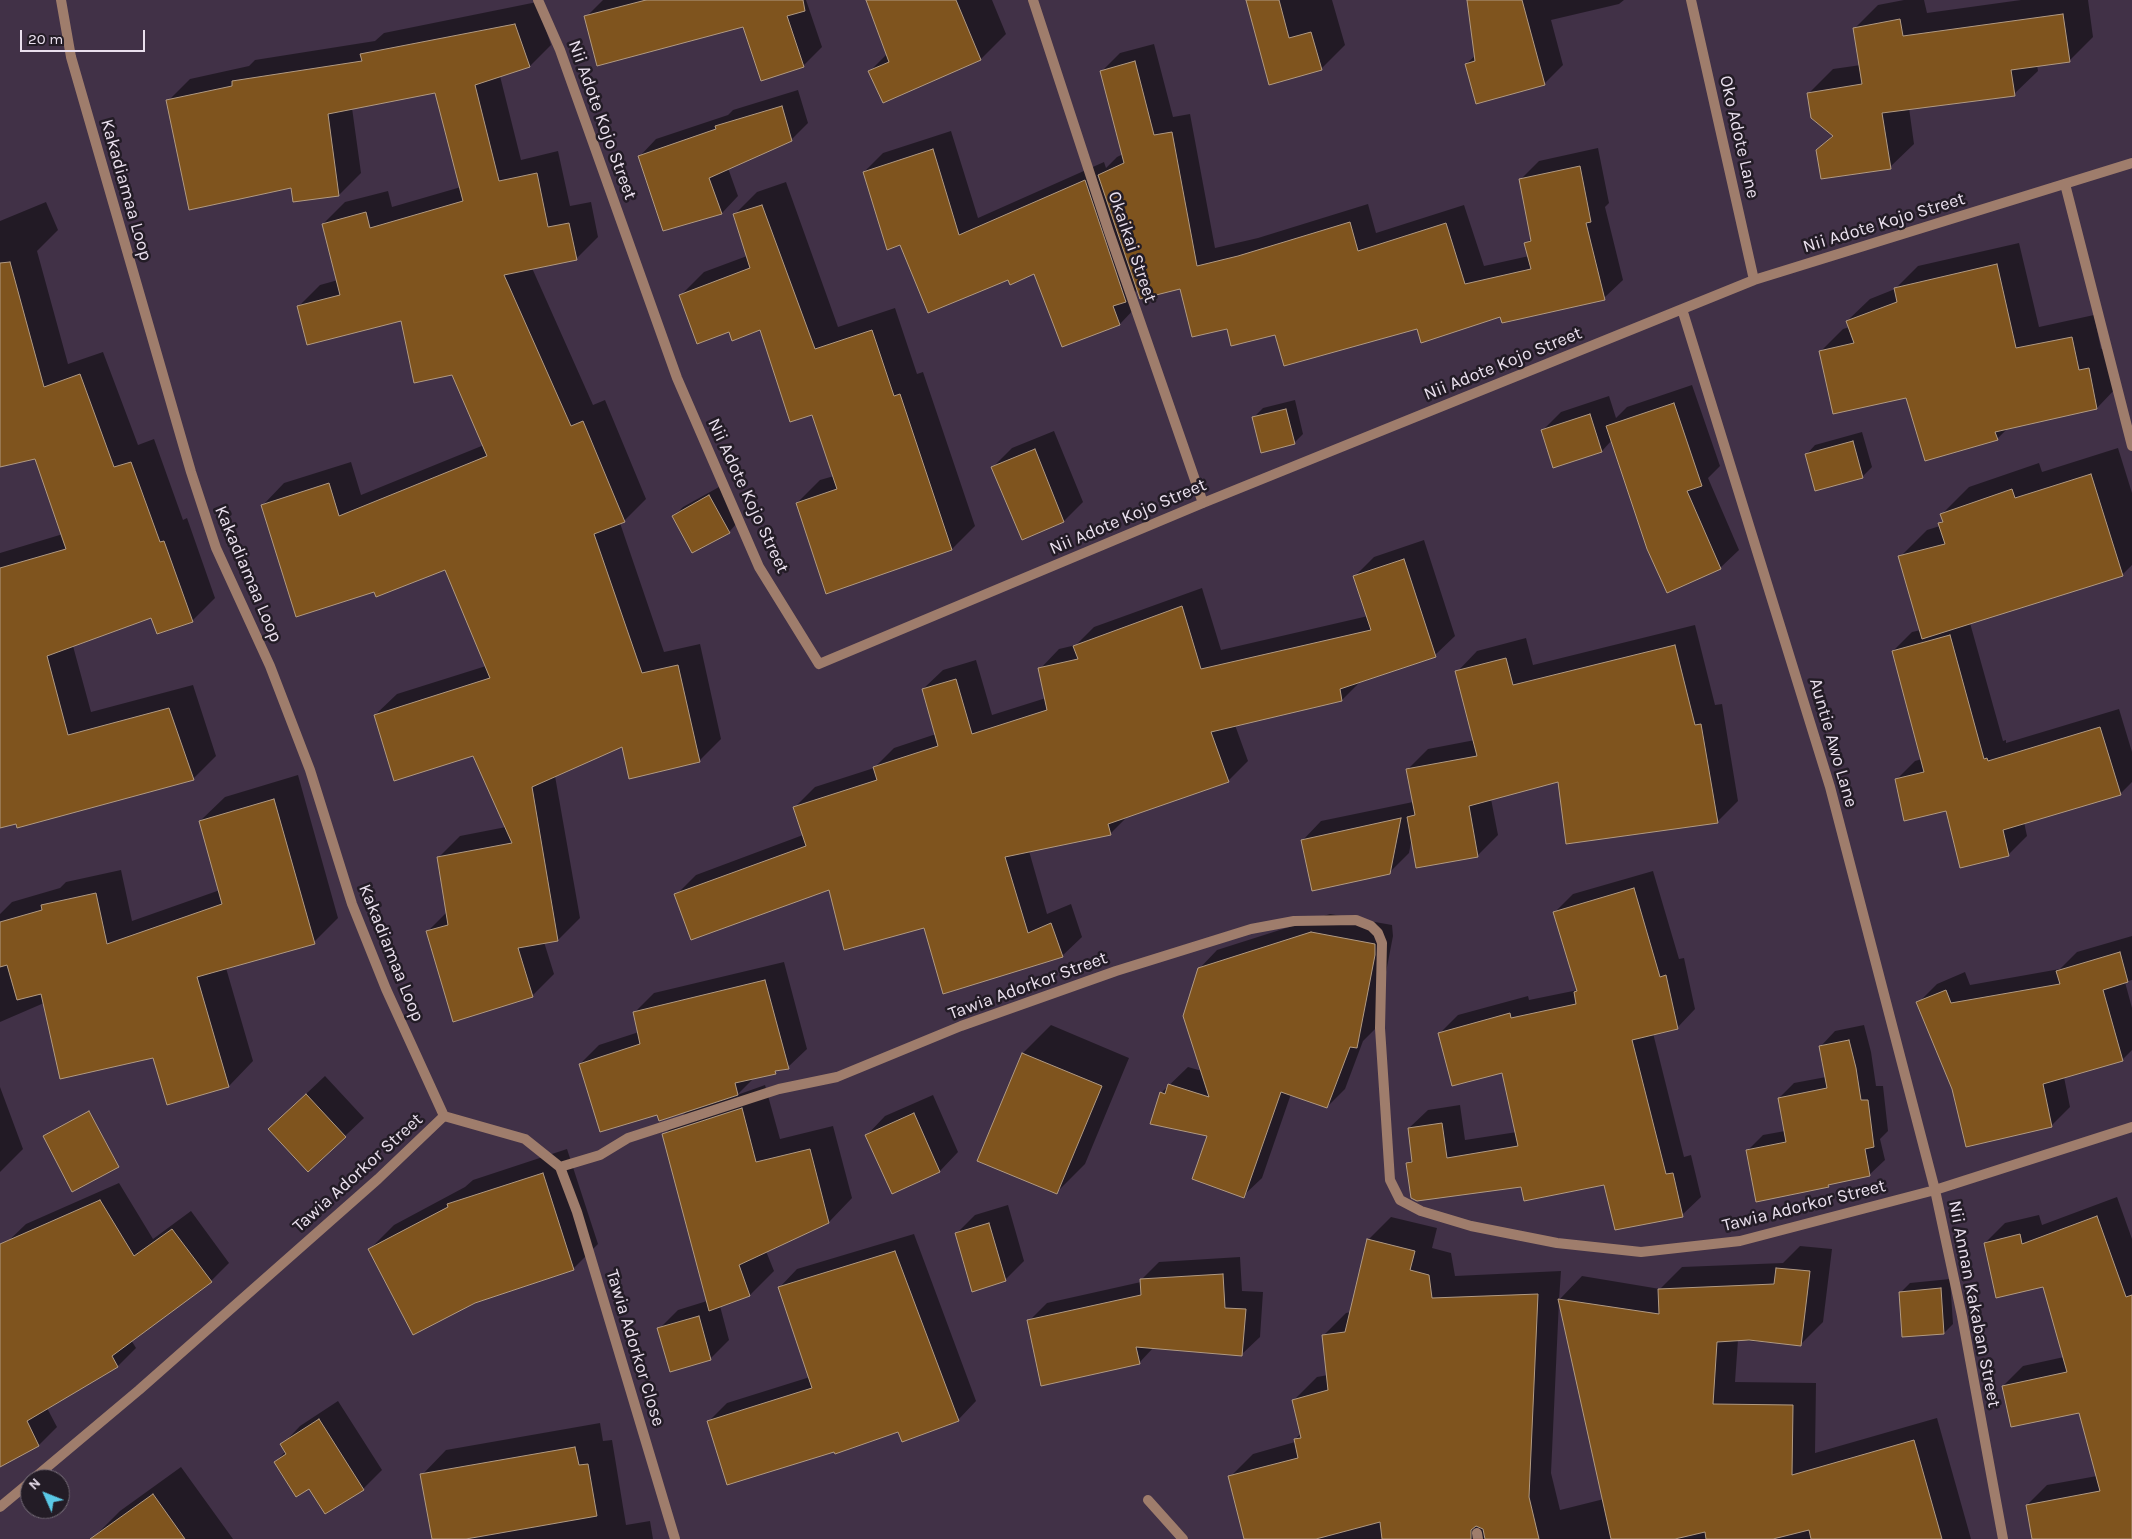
<!DOCTYPE html>
<style>
body{margin:0}
#map{position:relative;width:2132px;height:1539px;overflow:hidden;background:#413147;font-family:Karla,sans-serif}
canvas{display:block}
.north{position:absolute;left:20px;top:1469px;width:50px;height:50px;box-sizing:border-box;background:#231c26;border:1px solid #736a76;border-radius:50%;rotate:314deg;font-size:14px;font-weight:700;line-height:20px;text-align:center;color:#eae0ee}
.north::after{content:'';display:block;margin:auto;width:18px;height:22px;background:#5ac8e6;clip-path:polygon(50% 0,100% 100%,50% 72%,0 100%)}
.scale{position:absolute;left:20px;top:30px;width:125px;height:22px;box-sizing:border-box;border:2px solid #eae0ee;border-top:0;padding-left:6px;font-size:15px;line-height:18px;white-space:nowrap;color:#eae0ee;-webkit-text-stroke:4px #231c26;paint-order:stroke}
</style>
<div id="map">
<canvas width="2132" height="1539"></canvas>
<div class="north">N</div>
<div class="scale">20 m</div>
</div>
<script>
const ctx = document.querySelector('canvas').getContext('2d');
ctx.lineJoin = 'round';
function fillPath(path, color) {
  ctx.fillStyle = color;
  ctx.fill(path, 'evenodd');
}
function shape(rows) {
  const path = new Path2D();
  for (const r of rows) {
    path.moveTo(r[0], r[1]);
    for (let i = 2; i < r.length; i += 2) path.lineTo(r[i], r[i + 1]);
  }
  return path;
}
function trace(path, color, width, dash) {
  ctx.strokeStyle = color;
  ctx.lineWidth = width;
  ctx.lineCap = dash ? 'butt' : 'round';
  ctx.setLineDash(dash || []);
  ctx.stroke(path);
}
function write(font, color, halo, rows, align = 'center') {
  ctx.font = font + ' Karla,sans-serif';
  ctx.lineWidth = 5;
  ctx.setLineDash([]);
  ctx.textBaseline = 'middle';
  ctx.strokeStyle = halo;
  ctx.fillStyle = color;
  for (const [text, x, y, turn = 0] of rows) {
    ctx.save();
    ctx.translate(x, y);
    ctx.rotate((+turn || 0) * Math.PI / 180);
    ctx.textAlign = isNaN(turn) ? turn : align;
    if (halo) ctx.strokeText(text, 0, 0);
    ctx.fillText(text, 0, 0);
    ctx.restore();
  }
}
fillPath(shape([
 [603,0,806,0,822,47,803,66,743,26,586,17],
 [867,0,992,0,1006,34,981,59,883,101,870,71,887,54],
 [1247,0,1332,0,1345,45,1321,69],
 [1468,0,1624,0,1619,4,1551,20,1563,65,1544,84,1466,64,1476,55],
 [1904,0,1924,0,1927,13,2021,0,2088,0,2093,37,2069,61,2037,65,2038,71,2014,94,1909,108,1914,144,1890,167,1817,150,1833,135,1809,93,1833,69,1861,65,1854,29,1878,5],
 [537,2,551,45,530,66,500,76,521,160,558,151,570,206,591,202,598,237,577,258,532,268,593,405,605,400,646,499,624,521,620,523,664,652,700,644,721,739,699,761,623,745,555,776,580,918,558,940,544,942,554,974,532,996,427,932,447,912,438,858,460,836,506,827,474,754,375,715,397,694,486,666,446,569,375,591,263,505,284,483,351,462,361,495,484,445,453,374,402,319,298,307,320,285,338,280,323,224,345,202,388,191,392,207,461,187,436,92,352,108,361,173,339,195,292,186,168,101,190,79,249,66,255,60,375,41,384,33],
 [1154,44,1173,117,1190,114,1215,248,1258,238,1368,204,1376,233,1464,205,1484,266,1529,256,1526,244,1532,237,1520,180,1539,161,1598,148,1609,203,1605,207,1623,280,1604,298,1501,316,1417,327,1276,334,1181,288,1138,289,1134,293,1138,305,1120,324,1062,345,1035,273,1009,278,900,243,864,172,883,153,951,131,978,218,1104,162,1106,168,1117,157,1123,154,1102,71,1120,53],
 [798,90,808,123,791,140,728,168,738,196,722,213,664,229,640,156,656,139,728,115,733,110],
 [786,182,838,327,895,308,917,374,923,372,975,526,952,549,827,593,797,503,820,480,834,476,812,414,760,329,729,330,681,295,704,272,747,256,734,215,757,192],
 [46,202,58,230,37,251,68,364,103,352,138,445,154,439,183,520,187,518,215,598,192,621,152,617,73,646,91,712,193,685,216,756,193,779,0,827,0,553,63,534,35,458,0,466,0,221],
 [2019,243,2039,327,2094,315,2101,349,2111,347,2119,385,2097,408,2009,427,1997,439,1907,396,1821,351,1843,329,1850,327,1847,321,1870,299,1895,289,1918,266],
 [1692,385,1720,466,1708,478,1739,550,1720,568,1612,440,1602,451,1554,467,1542,431,1561,412,1609,396,1616,418,1627,407],
 [1295,400,1303,434,1294,443,1254,417,1263,408],
 [1054,431,1083,502,1064,521,1023,539,993,467,1012,448],
 [1862,432,1872,467,1863,476,1816,490,1806,455,1815,445],
 [2118,448,2132,493,2132,565,2122,575,1970,623,2003,741,2006,740,2006,743,2119,709,2132,752,2132,782,2120,794,2024,822,2027,836,2008,855,1947,809,1896,780,1915,761,1922,759,1893,651,1912,632,1921,630,1900,557,1927,530,1940,526,1940,523,1943,520,1942,514,1969,487,2039,463,2042,472],
 [719,487,738,522,729,532,674,516,683,507],
 [1424,540,1455,636,1435,655,1361,681,1342,700,1235,725,1248,761,1228,781,1129,815,1110,834,1029,851,1047,914,1071,904,1082,937,1062,956,924,927,830,888,676,895,696,875,803,835,795,807,815,787,874,768,894,748,936,734,923,689,943,670,976,660,992,715,1046,698,1040,669,1059,649,1076,645,1094,627,1202,588,1221,650,1368,616,1354,577,1374,557],
 [1695,625,1715,705,1722,704,1738,801,1717,822,1559,781,1491,799,1498,835,1477,856,1412,838,1409,853,1390,872,1303,840,1321,821,1413,802,1408,769,1428,749,1475,740,1457,672,1477,651,1526,638,1533,665],
 [298,775,338,918,314,942,226,968,253,1061,229,1086,168,1104,154,1057,44,1003,0,1022,0,914,12,902,60,888,66,882,121,870,132,921,220,890,200,821,225,797],
 [1653,871,1679,959,1684,958,1695,1009,1677,1028,1653,1033,1684,1157,1691,1155,1701,1197,1682,1215,1605,1183,1522,1186,1408,1163,1413,1158,1409,1128,1428,1110,1460,1105,1465,1140,1517,1132,1503,1071,1439,1034,1458,1015,1528,996,1529,1000,1578,990,1555,912,1573,894],
 [1330,914,1392,925,1393,936,1375,1029,1363,1041,1345,1089,1327,1107,1291,1094,1262,1178,1243,1196,1209,1135,1161,1093,1188,1067,1202,1071,1199,969,1217,950],
 [2132,936,2132,980,2125,982,2132,1008,2132,1050,2122,1060,2064,1077,2070,1107,2051,1126,1953,1088,1918,1003,1937,984,1965,972,1970,985,2060,969,2077,952],
 [784,962,807,1049,788,1067,754,1078,737,1095,765,1085,780,1139,833,1126,852,1198,829,1222,766,1251,774,1271,750,1295,720,1306,729,1340,710,1359,659,1329,678,1310,707,1301,664,1135,688,1110,658,1113,580,1064,599,1045,639,1032,635,1012,654,993],
 [1051,1025,1129,1058,1085,1164,1057,1192,979,1160,1023,1053],
 [1864,1025,1871,1052,1876,1086,1883,1086,1888,1131,1880,1139,1885,1160,1869,1175,1832,1183,1828,1186,1748,1150,1763,1135,1785,1131,1779,1098,1794,1083,1826,1077,1820,1047,1835,1031],
 [325,1076,364,1118,345,1136,288,1111],
 [0,1087,23,1149,0,1172],
 [933,1095,958,1152,940,1171,867,1135,885,1116],
 [567,1149,598,1244,573,1269,370,1249,394,1225,465,1187,473,1180],
 [119,1183,153,1239,191,1211,229,1263,211,1281,131,1340,136,1348,118,1366,47,1408,57,1427,39,1445,0,1465,0,1249,26,1224],
 [2117,1197,2132,1239,2132,1539,2106,1539,2027,1505,2047,1485,2097,1476,2080,1411,2003,1386,2023,1366,2064,1357,2044,1286,1985,1243,2005,1223,2039,1215,2042,1225],
 [1008,1205,1024,1261,1005,1280,956,1234,975,1215],
 [1391,1217,1437,1228,1432,1248,1451,1253,1455,1276,1561,1271,1559,1300,1582,1276,1660,1289,1682,1267,1783,1263,1800,1246,1832,1249,1823,1322,1800,1345,1738,1340,1735,1382,1816,1383,1815,1453,1937,1418,1971,1539,1246,1539,1230,1477,1253,1454,1295,1442,1295,1440,1301,1433,1294,1400,1317,1377,1328,1375,1323,1336,1346,1313,1351,1312,1368,1240],
 [1559,1301,1604,1499,1560,1510,1551,1473],
 [914,1234,976,1401,958,1420,899,1430,708,1422,727,1403,810,1377,779,1288,797,1269],
 [1240,1257,1242,1291,1263,1292,1260,1337,1242,1354,1154,1347,1139,1363,1029,1321,1047,1303,1141,1282,1141,1280,1159,1262],
 [1950,1279,1953,1324,1944,1333,1901,1292,1910,1283],
 [338,1401,382,1470,363,1489,275,1462,286,1451,282,1445,300,1426],
 [600,1423,603,1441,612,1440,626,1525,650,1521,653,1539,431,1539,433,1539,422,1475,446,1450],
 [181,1467,233,1539,92,1539,120,1511]
]), '#0007');
const building = shape([
 [646,0,803,0,805,11,787,16,804,67,761,81,743,27,597,66,584,16,646,0],
 [866,0,956,0,981,60,883,103,868,71,889,62,866,0],
 [1246,0,1279,0,1289,38,1311,32,1322,70,1269,85,1246,0],
 [1467,0,1522,0,1545,85,1476,104,1465,64,1475,61,1467,0],
 [2063,14,2070,62,2011,70,2015,96,1882,113,1891,169,1821,179,1816,150,1833,136,1811,118,1807,93,1862,84,1853,28,1900,19,1903,36,2063,14],
 [515,24,530,67,475,85,499,181,537,173,548,227,569,223,577,260,504,275,571,426,583,421,625,522,594,534,642,673,678,665,700,762,629,779,622,747,532,787,558,941,518,948,533,997,453,1022,426,931,448,925,437,857,512,843,473,756,394,781,374,715,490,678,445,570,376,597,374,592,296,617,261,505,329,483,339,516,487,456,452,375,414,383,401,321,307,345,297,306,340,295,322,224,366,212,370,228,463,201,435,93,328,114,339,196,293,202,291,188,189,210,166,100,232,86,232,81,362,61,360,54,515,24],
 [1135,61,1154,135,1172,132,1197,266,1238,256,1350,222,1358,251,1446,223,1465,284,1531,269,1524,243,1531,241,1519,179,1580,166,1591,222,1586,223,1605,300,1502,323,1500,317,1421,343,1417,329,1284,366,1275,335,1231,346,1227,329,1192,337,1180,289,1140,299,1098,175,1124,163,1100,71,1135,61],
 [782,106,792,141,709,178,722,214,663,231,638,156,716,129,715,126,782,106],
 [933,149,959,235,1085,180,1126,302,1113,306,1120,325,1062,347,1034,274,1010,285,1008,280,928,313,900,245,887,250,863,172,933,149],
 [762,205,815,349,872,330,894,396,900,394,952,550,826,594,796,503,837,489,812,415,790,422,760,330,732,341,729,332,697,344,679,295,750,268,733,214,762,205],
 [10,262,44,387,80,374,114,467,131,462,160,542,164,541,193,622,157,634,151,618,47,656,68,735,169,708,194,780,17,828,16,824,0,828,0,568,66,549,35,459,0,467,0,263,10,262],
 [1997,264,2016,348,2072,337,2079,370,2089,368,2097,409,1995,432,1998,440,1925,461,1906,398,1833,414,1819,351,1854,343,1846,321,1897,302,1894,288,1997,264],
 [1674,403,1702,486,1687,491,1721,569,1667,593,1647,549,1606,426,1674,403],
 [1286,409,1295,444,1261,453,1252,417,1286,409],
 [1590,414,1602,452,1553,468,1541,430,1590,414],
 [1853,441,1863,478,1815,491,1805,454,1853,441],
 [1035,449,1064,522,1022,540,991,467,1035,449],
 [2091,474,2123,576,1922,639,1898,556,1945,544,1938,523,1943,522,1940,514,2012,489,2015,498,2091,474],
 [709,495,730,533,692,553,672,516,709,495],
 [1404,559,1436,657,1340,689,1342,701,1211,732,1229,782,1108,824,1111,835,1005,857,1028,933,1051,923,1063,957,943,994,924,928,844,950,829,890,691,940,674,894,806,846,793,807,877,780,873,767,938,746,922,689,956,679,972,734,1047,710,1038,668,1078,659,1073,646,1182,606,1201,669,1371,630,1353,576,1404,559],
 [1950,635,1984,759,1987,758,1988,761,2100,727,2121,795,2003,830,2009,856,1960,868,1946,811,1904,821,1895,779,1924,772,1892,651,1950,635],
 [1675,645,1695,725,1701,724,1718,823,1566,844,1558,782,1469,806,1478,857,1416,868,1407,817,1415,815,1406,769,1477,756,1455,671,1506,658,1513,685,1675,645],
 [274,799,315,944,197,977,229,1087,167,1105,153,1058,60,1079,41,994,17,1000,7,965,0,967,0,922,42,910,41,905,96,893,107,944,222,904,199,821,274,799],
 [1401,818,1390,874,1312,891,1301,840,1401,818],
 [1634,888,1660,977,1666,975,1678,1029,1632,1040,1666,1174,1673,1173,1683,1217,1615,1230,1604,1185,1524,1201,1521,1187,1417,1201,1411,1198,1406,1163,1412,1162,1408,1128,1442,1123,1447,1158,1518,1146,1502,1073,1452,1086,1438,1033,1510,1013,1511,1018,1576,1004,1574,992,1577,991,1553,912,1634,888],
 [1311,932,1375,944,1375,955,1357,1048,1350,1047,1327,1108,1281,1092,1244,1198,1192,1179,1207,1136,1150,1124,1160,1092,1165,1094,1168,1084,1209,1097,1183,1016,1198,968,1311,932],
 [2120,952,2128,982,2103,990,2123,1061,2043,1084,2052,1127,1966,1147,1952,1089,1916,1002,1946,990,1951,1003,2060,984,2056,971,2120,952],
 [765,980,789,1069,775,1071,776,1074,735,1083,738,1095,659,1121,657,1115,600,1132,579,1064,640,1044,633,1012,765,980],
 [1849,1040,1856,1068,1861,1100,1868,1100,1874,1147,1865,1149,1870,1176,1828,1185,1829,1187,1756,1202,1746,1150,1786,1142,1778,1098,1827,1088,1819,1046,1849,1040],
 [1022,1053,1102,1086,1057,1194,977,1161,1022,1053],
 [306,1094,346,1137,308,1172,268,1129,306,1094],
 [742,1108,756,1162,810,1149,829,1223,739,1265,750,1296,709,1311,662,1134,742,1108],
 [89,1111,119,1167,72,1192,43,1136,89,1111],
 [914,1113,940,1172,892,1194,865,1135,914,1113],
 [543,1173,574,1270,475,1303,413,1335,368,1249,448,1207,447,1204,543,1173],
 [100,1200,134,1256,172,1229,212,1282,112,1356,118,1367,27,1421,39,1446,0,1467,0,1244,100,1200],
 [2097,1216,2126,1297,2132,1295,2132,1539,2032,1539,2026,1505,2100,1491,2079,1413,2011,1427,2002,1386,2067,1372,2043,1287,1996,1298,1984,1243,2020,1234,2022,1244,2097,1216],
 [989,1223,1006,1281,972,1292,955,1233,989,1223],
 [1367,1239,1415,1251,1410,1270,1429,1275,1432,1298,1538,1294,1529,1497,1539,1539,1485,1539,1483,1529,1476,1526,1471,1530,1471,1539,1382,1539,1380,1522,1316,1539,1244,1539,1228,1476,1298,1458,1294,1439,1301,1438,1292,1400,1328,1390,1322,1335,1345,1332,1367,1239],
 [895,1251,959,1421,902,1442,898,1432,835,1454,834,1452,727,1485,707,1421,812,1388,778,1287,895,1251],
 [1776,1268,1810,1271,1801,1346,1749,1340,1717,1342,1713,1404,1793,1405,1792,1475,1914,1440,1942,1539,1811,1539,1809,1530,1773,1539,1706,1539,1705,1532,1675,1539,1611,1539,1558,1299,1659,1314,1658,1289,1774,1284,1776,1268],
 [1223,1274,1225,1308,1246,1309,1242,1356,1136,1347,1140,1364,1041,1386,1027,1320,1141,1295,1140,1279,1223,1274],
 [1941,1288,1944,1334,1902,1337,1899,1292,1941,1288],
 [699,1316,711,1360,670,1372,657,1328,699,1316],
 [319,1419,364,1490,325,1514,309,1489,296,1497,274,1462,286,1454,280,1444,319,1419],
 [575,1447,579,1465,588,1464,597,1516,466,1539,432,1539,420,1474,575,1447],
 [153,1494,185,1539,90,1539,153,1494]
]);
fillPath(building, '#7f541e');
trace(building, '#b19a82', 1);
trace(shape([
 [61,0,71,57,191,472,216,548,270,666,310,770,352,904,386,989,444,1116],
 [538,0,560,50,677,378,759,567,819,664,1203,503,1754,280,2132,163],
 [1033,0,1109,232,1203,503],
 [1691,0,1754,280],
 [2065,184,2132,446],
 [1682,309,1830,787,1935,1190,1962,1316,2003,1539],
 [444,1116,525,1139,560,1167,577,1212,675,1539],
 [560,1167,600,1155,628,1138,779,1089,837,1077,961,1026,1116,971,1251,929,1294,921,1356,920,1371,926,1378,933,1382,943,1380,1028,1390,1180,1400,1200,1421,1211,1471,1226,1557,1243,1641,1252,1740,1241,1935,1190,2132,1127],
 [33,1479,139,1390,378,1179,444,1116],
 [1148,1500,1183,1539],
 [0,1507,30,1482],
 [1477,1533,1478,1539]
]), '#9f7d6c', 10);
write('18px', '#eae0ee', '#231c26', [
 ["Nii Adote Kojo Street",602,120,70],
 ["Oko Adote Lane",1739,137,77],
 ["Kakadiamaa Loop",126,190,74],
 ["Nii Adote Kojo Street",1884,223,-17],
 ["Okaikai Street",1132,247,71],
 ["Nii Adote Kojo Street",1503,364,-22],
 ["Nii Adote Kojo Street",748,496,65],
 ["Nii Adote Kojo Street",1128,517,-23],
 ["Kakadiamaa Loop",248,574,67],
 ["Auntie Awo Lane",1833,743,74],
 ["Kakadiamaa Loop",391,953,68],
 ["Tawia Adorkor Street",1028,986,-20],
 ["Tawia Adorkor Street",358,1173,-42],
 ["Tawia Adorkor Street",1804,1206,-14],
 ["Nii Annan Kakaban Street",1974,1304,79],
 ["Tawia Adorkor Close",635,1348,73]
]);
</script>
